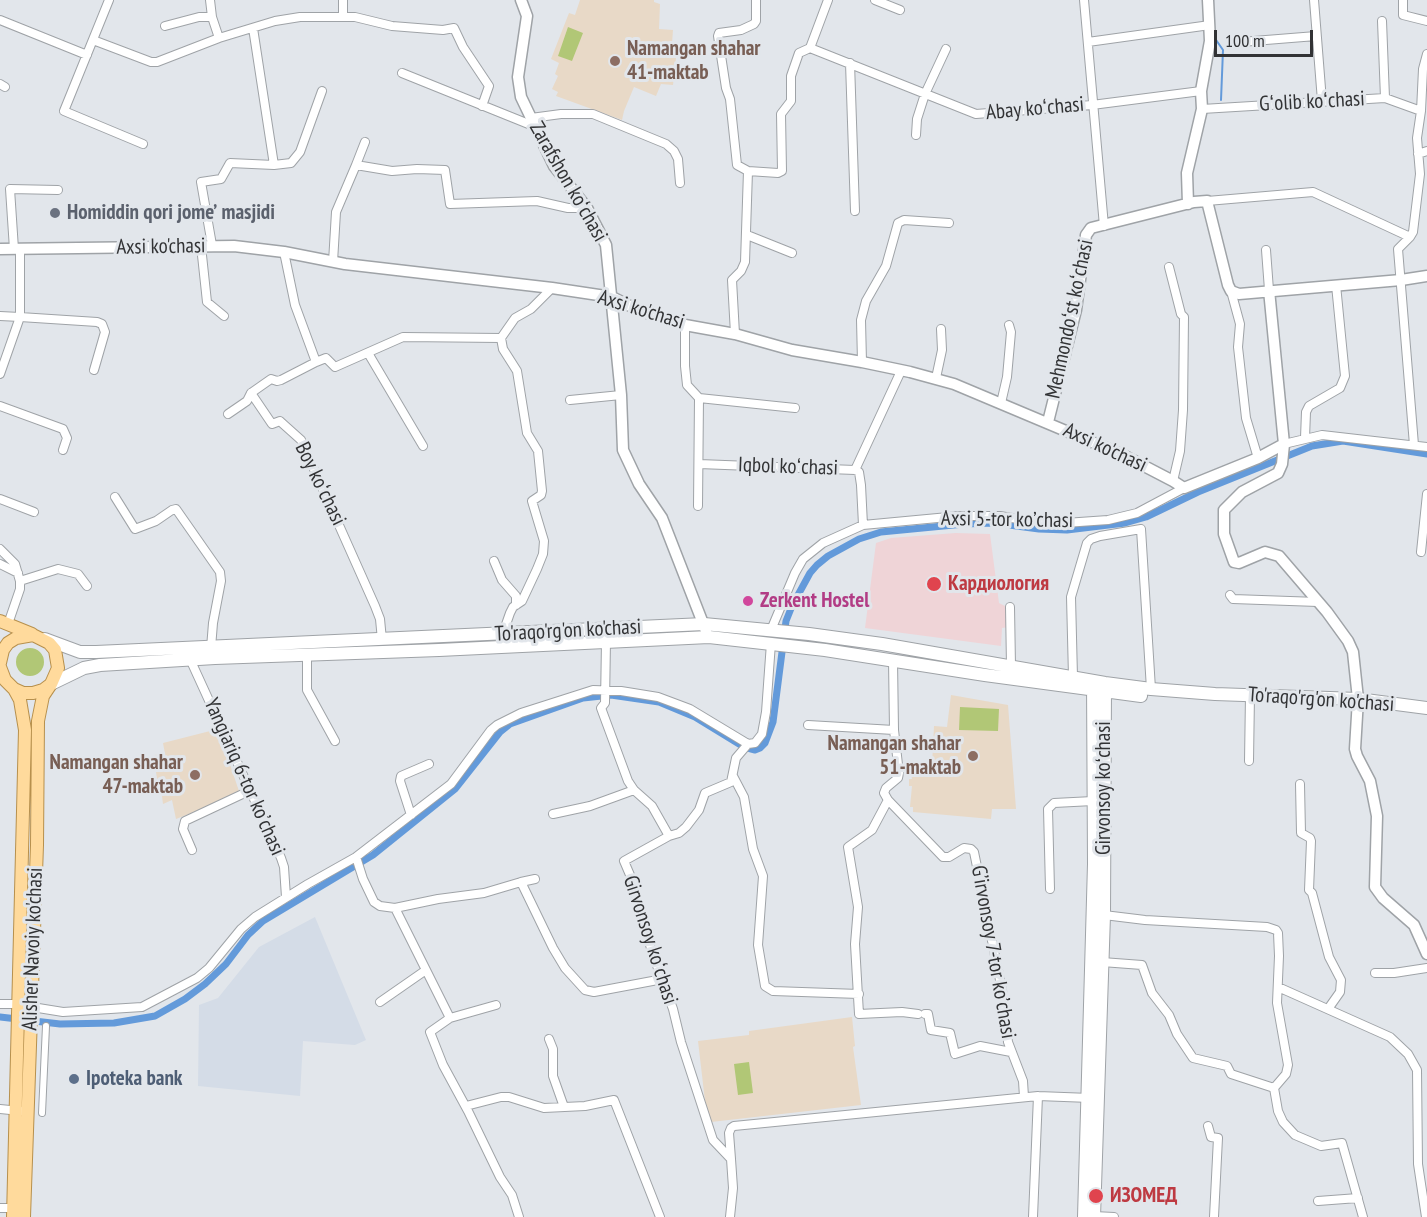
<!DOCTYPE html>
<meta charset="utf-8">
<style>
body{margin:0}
#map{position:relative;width:1427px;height:1217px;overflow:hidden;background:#e2e6eb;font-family:"PT Sans Narrow",sans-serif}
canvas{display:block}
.scale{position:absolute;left:1214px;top:30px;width:99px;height:27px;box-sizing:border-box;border:3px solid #323335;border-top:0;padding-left:8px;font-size:18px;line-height:21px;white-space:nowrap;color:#323335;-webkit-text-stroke:4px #e2e6eb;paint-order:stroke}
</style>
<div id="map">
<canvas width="1427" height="1217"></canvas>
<div class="scale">100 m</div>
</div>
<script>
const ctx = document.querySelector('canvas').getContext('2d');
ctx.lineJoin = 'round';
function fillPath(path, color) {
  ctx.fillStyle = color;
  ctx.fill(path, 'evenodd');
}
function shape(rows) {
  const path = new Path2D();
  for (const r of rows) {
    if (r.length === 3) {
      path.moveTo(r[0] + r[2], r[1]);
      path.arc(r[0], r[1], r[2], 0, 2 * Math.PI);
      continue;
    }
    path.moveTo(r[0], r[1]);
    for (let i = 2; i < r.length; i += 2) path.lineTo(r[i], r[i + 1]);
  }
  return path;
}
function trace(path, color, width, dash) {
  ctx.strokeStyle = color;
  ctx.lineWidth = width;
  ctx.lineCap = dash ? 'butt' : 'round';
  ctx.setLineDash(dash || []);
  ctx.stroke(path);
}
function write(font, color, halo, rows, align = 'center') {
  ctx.font = font + ' "PT Sans Narrow",sans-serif';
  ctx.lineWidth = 6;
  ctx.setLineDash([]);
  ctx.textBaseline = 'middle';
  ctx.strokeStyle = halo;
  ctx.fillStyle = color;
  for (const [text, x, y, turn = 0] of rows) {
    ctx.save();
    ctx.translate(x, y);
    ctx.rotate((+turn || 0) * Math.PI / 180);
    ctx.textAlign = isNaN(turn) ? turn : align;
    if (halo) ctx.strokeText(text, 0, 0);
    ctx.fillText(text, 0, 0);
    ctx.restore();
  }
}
fillPath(shape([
 [315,917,366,1040,355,1045,303,1041,300,1096,198,1086,199,1005,218,998,259,947]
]), '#d4dce7');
fillPath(shape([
 [580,0,654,0,654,2,660,4,659,29,673,30,671,57,676,58,673,85,661,84,656,96,634,87,624,111,622,120,556,96,558,92,552,89,558,76,555,74,559,63,551,59,569,13,575,15],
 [951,695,1008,705,1016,809,992,809,991,819,913,812,913,807,910,807,912,786,909,786,909,779,912,779,910,767,932,766,934,726,947,727],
 [218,729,240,794,176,819,172,800,163,804,161,788,158,788,154,755,165,754,163,743],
 [852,1017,855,1046,853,1047,861,1105,711,1122,705,1101,698,1041,749,1035,749,1031]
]), '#e8d9c7');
fillPath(shape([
 [956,533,990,534,999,603,1007,607,1009,627,1002,628,1001,646,865,628,876,543,891,538]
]), '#efd4d7');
fillPath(shape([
 [568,27,583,33,572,61,558,56],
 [30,662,14],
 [960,707,999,709,998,731,959,730],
 [749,1062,753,1093,738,1095,734,1064]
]), '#b1c776');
trace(shape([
 [1214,37,1223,50,1221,100]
]), '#639ada', 2);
trace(shape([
 [0,1017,60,1024,114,1023,155,1016,185,999,205,984,226,964,248,935,263,921,373,855,455,789,500,732,510,724,583,698,611,695,659,702,695,717,744,747,755,750,760,748,765,743,773,722,786,621,792,606,810,573,817,565,828,556,859,539,881,532,964,524,994,523,1039,529,1067,530,1125,523,1146,517,1198,492,1312,446,1343,441,1427,454]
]), '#639ada', 7);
const pedestrian = shape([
 [42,1113,46,1026]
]);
const minor = shape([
 [109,0,64,111,143,144],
 [210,0,212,17],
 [875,0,900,10],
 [1084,0,1104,226],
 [1314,0,1322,101],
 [1403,0,1403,15,1427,21],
 [343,17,343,0],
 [0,20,87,55],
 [1382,21,1385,98],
 [165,26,199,17,212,17,219,38],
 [253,28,274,165],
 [93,40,151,62,157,62,219,38,275,21,300,17,355,17,392,26,443,30,454,28,463,47,489,86,482,106],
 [1088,42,1210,25],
 [1241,42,1316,36],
 [810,48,976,114,1092,105,1201,91],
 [810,48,828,0],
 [850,63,855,211],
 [402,73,536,127],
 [0,84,5,87],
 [1202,109,1385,98,1421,111],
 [531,118,561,114,593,114,666,144,674,151,678,159,680,183],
 [916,135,917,119,925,94,946,49],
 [1418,154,1427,151],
 [356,165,365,142],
 [748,171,778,173,782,171,781,114,791,101,791,76,799,53,810,48],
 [1207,201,1313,192,1410,237],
 [747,235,792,253],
 [212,245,201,182,221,179,230,163,274,165,291,163,300,152,322,91],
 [201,246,207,302,224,316],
 [14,249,10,189,58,190],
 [1266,250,1269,290],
 [284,252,295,305,316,362,281,380,277,381,271,379,251,393,272,424,280,421,282,423,301,440,375,606,380,619,382,640],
 [333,262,336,212,356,165,392,171,417,169,445,170,450,204,537,201,568,208,587,208],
 [1169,267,1181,314,1184,317,1183,410,1180,451,1173,481],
 [1231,291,1240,324,1238,347,1246,418,1258,458],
 [0,316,20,317,20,249],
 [685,325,685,366,687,385,699,398,698,506],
 [735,334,732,280,741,271,745,262,748,171,737,165,730,99,726,88,718,36,719,33,741,30,754,24,756,21,756,0],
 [368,353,423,446],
 [316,362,326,358,335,367,403,337,501,338],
 [862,362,861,320,866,301,886,266,898,223,904,220,949,223],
 [0,374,20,317,97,322,102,324,105,332,94,370],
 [936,378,942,350,941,329],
 [699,398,795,408],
 [570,400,621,395],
 [1001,403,1007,377,1011,332,1009,325],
 [0,406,63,429,67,438,63,450],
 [228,414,247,401,251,393],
 [1305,438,1306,412,1309,406,1340,388,1345,376,1336,285],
 [1284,444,1322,435,1427,447],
 [1414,445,1398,249,1410,237,1413,232,1420,174,1417,138,1421,111,1423,69,1427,54],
 [699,464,855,470,859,472,861,485,863,525],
 [855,470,901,371],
 [115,497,135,529,156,521,172,510,176,509,220,572,221,581,213,623,211,648],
 [0,499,34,512],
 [0,549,15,564,20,581,20,589,8,624],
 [1421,552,1427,494],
 [494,561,502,580,516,596,516,605],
 [0,564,18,573],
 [20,581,58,569,78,574,87,586],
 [1230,595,1233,599,1318,602],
 [1010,607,1011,666],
 [771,630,795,573,803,559,823,543,863,525,959,516,1000,516,1030,521,1065,523,1108,520,1137,513,1184,488],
 [503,633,510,613,513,607,522,601,537,569,543,554,544,541,532,501,541,495,542,491,538,451,527,433,517,371,503,349,501,338,515,318,531,309,552,288],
 [606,641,605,703,601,708,628,781,634,790,652,806,669,836,624,861,630,875,652,952,673,1009,681,1042,713,1140,731,1159,733,1188,730,1217],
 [307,655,307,690,335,741],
 [190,659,281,858,284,867,286,897],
 [893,660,894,730,899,773,898,778,886,788,884,793,888,800,943,857,949,857,964,848,971,849,974,852,1002,990,1008,1042,1023,1081,1024,1097],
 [1073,677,1071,597,1087,543,1091,539,1100,536,1141,529,1151,689],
 [808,725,894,730],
 [1249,761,1250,695],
 [733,776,744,797,753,849,763,876,758,945,765,986,773,991,859,994],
 [1300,784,1301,833,1310,838,1311,841,1309,890,1312,893,1329,957,1341,980,1340,992,1328,1009],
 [888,800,872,830,848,847,858,907,855,944,859,1014,902,1012,918,1014],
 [553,814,590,806,634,790],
 [411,815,400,781,401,776,429,764],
 [669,836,679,833,686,827,699,810,705,793,731,782,736,758,748,744,755,743,762,734,766,712,771,643],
 [192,850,183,829,185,821,249,791],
 [356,857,363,879,374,902,380,906,395,908,438,899,484,893,521,882,553,948,565,968,585,990,594,992,663,979],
 [521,882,535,879],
 [1050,889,1048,809,1054,803,1093,801],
 [395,908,450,1018,430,1032,443,1065,468,1111,500,1177,512,1195,519,1217],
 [1104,915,1145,920,1267,927,1276,930,1278,933,1279,956,1277,1003,1288,1065,1286,1074,1274,1088,1278,1111,1283,1122,1295,1135,1321,1146,1342,1143,1363,1217],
 [1102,962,1142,965,1152,993,1169,1015,1177,1034,1193,1058,1227,1066,1231,1074,1274,1088],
 [1375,973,1394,973,1427,968],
 [1278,987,1390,1037,1408,1054,1417,1070,1418,1164,1426,1217],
 [380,1002,426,970],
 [0,1004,19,1004],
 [32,1007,63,1012,142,1007,197,978,209,968,241,929,255,917,308,884,356,857,451,784,491,730,497,725,521,713,593,690,621,691,658,697,690,709,748,744],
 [925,1014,928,1014,931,1030,950,1033,955,1054,980,1046,1011,1052],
 [450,1018,496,1005],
 [549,1039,553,1049,553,1076,564,1107],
 [466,1106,501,1097,509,1097,544,1108,585,1106,614,1100,660,1217],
 [0,1109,20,1111],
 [1208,1126,1211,1137,1218,1138,1214,1217],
 [731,1159,729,1133,731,1128,734,1126,1038,1096,1090,1098],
 [1318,1201,1358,1198],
 [0,1208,14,1208],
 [1094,1216,1114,1217],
 [1033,1217,1038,1096]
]);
const tertiary = shape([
 [521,0,527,16,518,77,521,97,554,166,587,208,606,245,621,395,623,450,639,484,662,518,706,631],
 [1188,204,1187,173,1202,109,1201,91,1210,41,1208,0],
 [0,249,234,246,284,252,345,264,552,288,612,297,638,310,685,325,735,334,792,350,862,362,910,372,954,384,1123,455,1173,481,1184,488,1258,458,1284,444],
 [1269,290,1284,444,1282,464,1278,473,1242,492,1224,510,1224,534,1234,562,1239,563,1265,552,1279,556,1327,612,1348,641,1353,652,1358,699,1355,749,1357,756,1370,781,1377,816,1375,887,1383,898,1414,925,1427,954],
 [1048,422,1076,310,1086,235,1091,228,1194,202,1207,201,1228,285,1231,291,1239,294,1401,280,1427,276]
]);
const secondary = shape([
 [45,639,80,652,96,652,704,624,809,634,882,644,1105,683,1151,689,1215,694,1358,699,1427,708],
 [51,684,84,668,100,665,215,658,439,650,709,637,825,650,985,675,1141,696],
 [1084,1217,1094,864,1093,682],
 [1094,1217,1104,915,1105,684]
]);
const primary = shape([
 [0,621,32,634],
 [0,663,3,650,8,643,16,638,33,635,49,643,55,650,58,668,51,684,43,690,33,693,23,693,14,689,5,680,0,667],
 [13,1217,25,730,20,700,14,689],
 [24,1217,37,845,38,721,43,696,51,684]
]);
trace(pedestrian, '#9fa3a7', 8);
trace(minor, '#9fa3a7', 10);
trace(tertiary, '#9fa3a7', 13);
trace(secondary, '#9fa3a7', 14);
trace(primary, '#b7904d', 14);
trace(pedestrian, '#fff', 6);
trace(minor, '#fff', 8);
trace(tertiary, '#fff', 10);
trace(secondary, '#fff', 12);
trace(primary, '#ffda9c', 12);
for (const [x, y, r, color] of [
 [615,61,6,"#8d6e63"],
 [55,213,6,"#6b7280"],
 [934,584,8,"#e0444e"],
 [748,601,6,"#d1479c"],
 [973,756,6,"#8d6e63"],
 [195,775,6,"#8d6e63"],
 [74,1079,6,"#5c6f8a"],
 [1096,1196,8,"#e0444e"]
]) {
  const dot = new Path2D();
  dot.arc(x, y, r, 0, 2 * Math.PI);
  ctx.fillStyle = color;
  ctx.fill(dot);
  trace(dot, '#e2e6eb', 2);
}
write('bold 21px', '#785e54', '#e2e6eb', [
 ["Namangan shahar",627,49,"left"],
 ["41-maktab",627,73,"left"],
 ["Namangan shahar",961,744],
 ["51-maktab",961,768],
 ["Namangan shahar",183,763],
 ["47-maktab",183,787]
], 'right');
write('21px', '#323335', '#e2e6eb', [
 ["Gʻolib koʻchasi",1312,102,-3],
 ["Abay koʻchasi",1035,109,-5],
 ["Zarafshon koʻchasi",568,182,60],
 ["Axsi ko'chasi",161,247,-1],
 ["Axsi ko'chasi",641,310,17],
 ["Mehmondoʻst koʻchasi",1070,319,-78],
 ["Axsi ko'chasi",1105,448,25],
 ["Iqbol koʻchasi",788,467,2],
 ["Boy koʻchasi",320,484,64],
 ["Аxsi 5-tor koʼchasi",1007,520,1],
 ["To'raqo'rg'on ko'chasi",568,631,-3],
 ["To'raqo'rg'on ko'chasi",1321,700,4],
 ["Yangiаriq 6-tor koʼchasi",244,777,66],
 ["Girvonsoy koʻchasi",1104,788,-90],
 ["Girvonsoy koʻchasi",650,940,72],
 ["Alisher Navoiy ko'chasi",33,949,-88],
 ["Gʼirvonsoy 7-tor koʼchasi",993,952,80]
]);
write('bold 21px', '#5b616d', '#e2e6eb', [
 ["Homiddin qori jome’ masjidi",67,213]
], 'left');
write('bold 21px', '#be3a42', '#e2e6eb', [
 ["Кардиология",948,584],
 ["ИЗОМЕД",1110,1196]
], 'left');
write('bold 21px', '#b23c85', '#e2e6eb', [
 ["Zerkent Hostel",760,601]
], 'left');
write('bold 21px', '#4e5e75', '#e2e6eb', [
 ["Ipoteka bank",86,1079]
], 'left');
</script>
